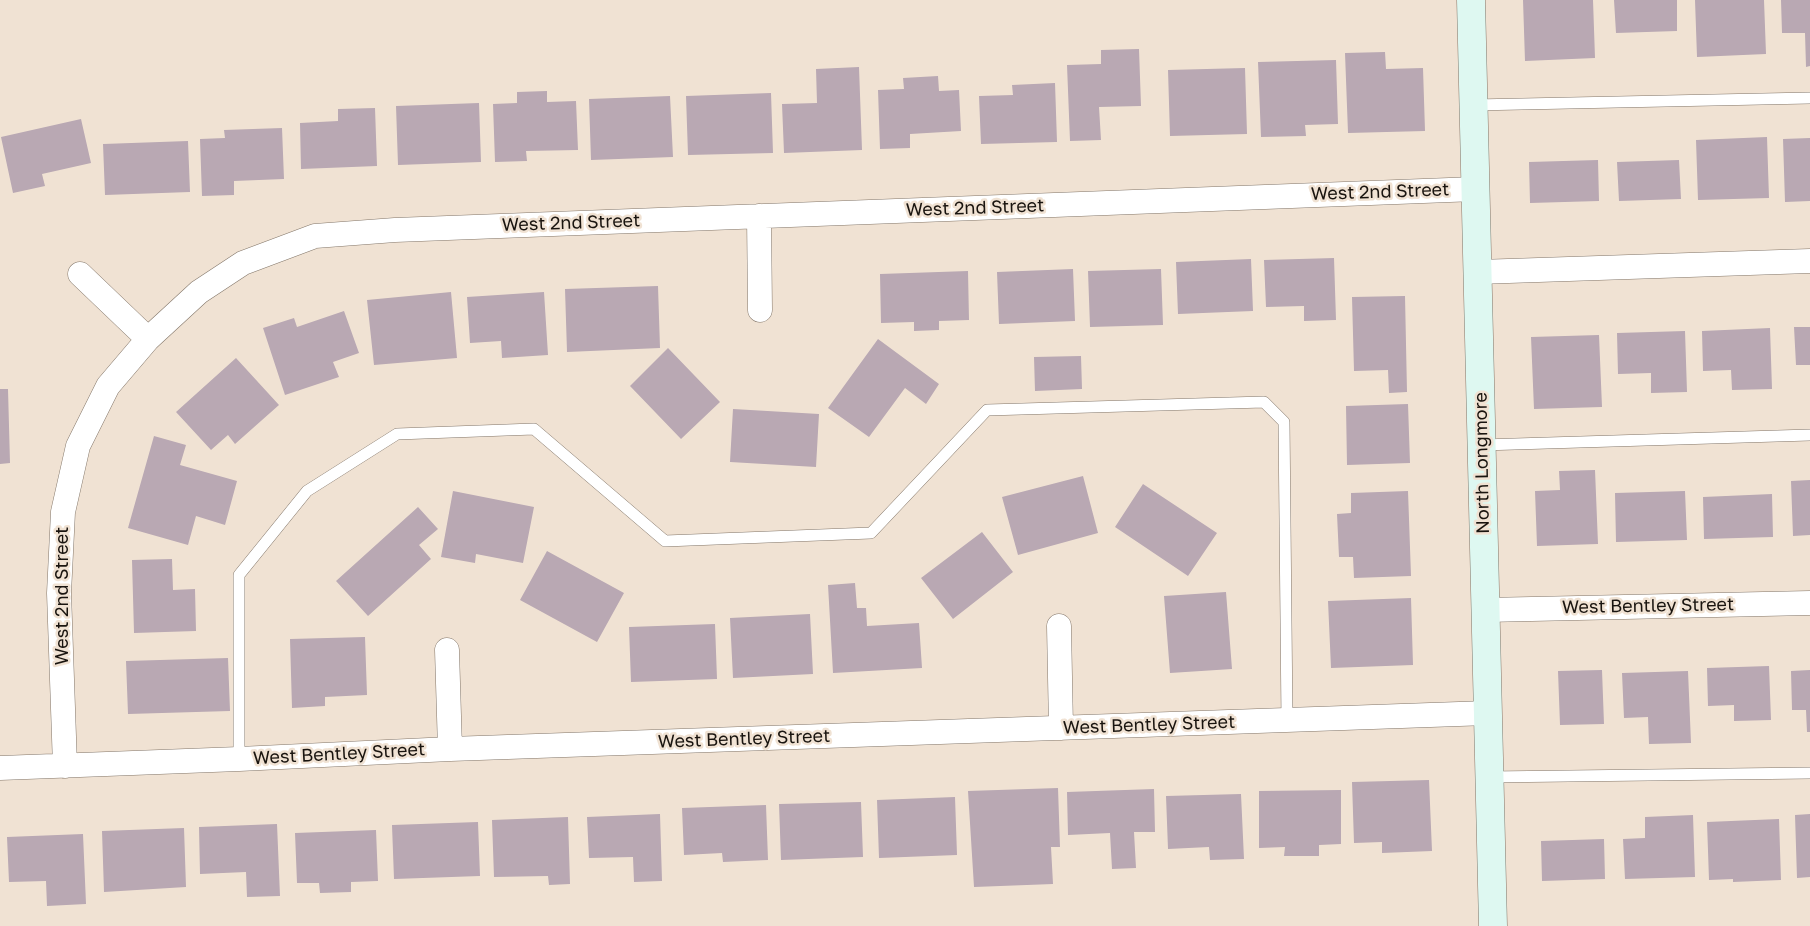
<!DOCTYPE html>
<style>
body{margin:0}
canvas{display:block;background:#f0e2d3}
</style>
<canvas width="1810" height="926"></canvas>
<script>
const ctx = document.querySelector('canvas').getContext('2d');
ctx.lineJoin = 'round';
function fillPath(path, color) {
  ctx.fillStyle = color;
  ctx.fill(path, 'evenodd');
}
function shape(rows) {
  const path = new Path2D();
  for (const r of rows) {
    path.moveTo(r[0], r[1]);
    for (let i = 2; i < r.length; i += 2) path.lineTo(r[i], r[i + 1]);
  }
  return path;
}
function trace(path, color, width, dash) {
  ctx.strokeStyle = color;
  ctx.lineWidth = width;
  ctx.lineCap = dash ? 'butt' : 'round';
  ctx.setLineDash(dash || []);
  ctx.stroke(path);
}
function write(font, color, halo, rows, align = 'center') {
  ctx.font = font + ' "Golos Text",sans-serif';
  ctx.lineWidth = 5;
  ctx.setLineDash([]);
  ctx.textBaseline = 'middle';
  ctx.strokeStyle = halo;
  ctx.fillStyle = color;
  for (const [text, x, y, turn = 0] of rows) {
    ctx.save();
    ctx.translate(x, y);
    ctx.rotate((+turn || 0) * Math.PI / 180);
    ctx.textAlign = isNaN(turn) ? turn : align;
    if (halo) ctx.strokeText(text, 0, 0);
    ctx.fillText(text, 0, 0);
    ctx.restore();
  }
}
fillPath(shape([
 [1523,0,1593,0,1595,58,1525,61],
 [1614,0,1677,0,1677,31,1616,33],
 [1695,0,1764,0,1766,54,1697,57],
 [1781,0,1810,0,1810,66,1806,67,1805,33,1782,33],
 [1139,49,1141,106,1099,107,1101,140,1070,141,1067,65,1101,64,1101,50],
 [1385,52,1386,69,1423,68,1425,131,1348,133,1345,53],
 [1336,60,1338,124,1305,125,1306,136,1261,137,1258,62],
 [859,67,862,150,784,153,782,104,817,103,816,69],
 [1245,68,1247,134,1170,136,1168,70],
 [938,76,939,91,959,90,961,131,910,134,910,148,880,149,878,90,904,89,903,78],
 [1055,83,1057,142,981,144,979,96,1013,95,1012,85],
 [547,91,547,102,576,101,578,150,526,151,527,161,495,162,493,104,517,103,517,92],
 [771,93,773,153,688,155,686,96],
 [670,96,673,157,591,160,589,99],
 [479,103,481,162,398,165,396,106],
 [375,108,377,166,301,169,300,123,338,121,338,109],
 [81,119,91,163,42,174,45,186,13,193,1,137],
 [282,128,284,179,234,181,234,195,202,196,200,139,225,138,224,130],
 [1767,137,1769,198,1698,200,1696,140],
 [1810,138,1810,201,1785,202,1783,139],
 [188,141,190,192,105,195,103,144],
 [1598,160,1599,201,1530,203,1529,162],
 [1679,160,1681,199,1619,201,1617,162],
 [1334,258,1336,320,1304,321,1304,306,1266,307,1264,260],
 [1251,259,1253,311,1178,314,1176,262],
 [1073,269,1075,321,999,324,997,272],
 [1161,269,1163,325,1090,327,1088,271],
 [968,271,969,320,939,321,939,330,914,331,914,322,881,323,880,274],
 [658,286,660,348,567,352,565,289],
 [451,292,457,358,374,365,367,300],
 [544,292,548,355,502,358,501,341,470,343,467,297],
 [1405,296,1407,392,1389,393,1388,370,1354,371,1352,297],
 [344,311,359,353,333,362,339,377,285,395,263,328,294,318,297,327],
 [1794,327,1810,327,1810,365,1796,365],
 [1770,328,1772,389,1732,390,1731,370,1703,371,1702,331],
 [1685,331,1687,392,1651,393,1651,373,1618,374,1617,333],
 [1599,335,1602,407,1534,409,1531,337],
 [878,339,939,384,926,404,905,388,869,437,828,408],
 [668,348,720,402,681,439,630,386],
 [1081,356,1082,389,1035,391,1034,357],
 [236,358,279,405,235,444,228,435,211,450,176,412],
 [0,389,8,389,10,463,0,464],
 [1408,404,1410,463,1347,465,1346,406],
 [733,409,819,414,816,467,730,462],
 [154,436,186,445,180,465,237,481,225,525,196,516,188,545,128,528],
 [1595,470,1598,544,1537,546,1535,491,1560,490,1559,471],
 [1083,476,1098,533,1018,555,1002,497],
 [1810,480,1810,535,1793,536,1791,481],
 [1143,484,1217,533,1188,576,1115,527],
 [453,491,534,507,523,563,476,554,475,563,441,557],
 [1408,491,1411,576,1354,578,1353,557,1339,557,1337,514,1351,513,1351,493],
 [1685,491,1687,540,1616,542,1615,493],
 [1772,494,1773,537,1704,539,1703,497],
 [418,507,438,529,419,545,431,559,368,616,336,581],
 [982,532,1013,572,953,619,921,578],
 [547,551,624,593,597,642,520,600],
 [172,559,173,590,195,589,196,631,134,633,132,560],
 [855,583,857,608,866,608,867,626,919,623,922,668,833,673,828,585],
 [1226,592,1232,669,1170,673,1164,596],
 [1411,598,1413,665,1331,668,1328,601],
 [810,614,813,674,733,678,730,618],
 [715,624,717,679,631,682,629,627],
 [365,637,367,695,325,697,325,706,292,708,290,639],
 [228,658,230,711,128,714,126,661],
 [1769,666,1771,720,1734,721,1734,705,1708,706,1707,668],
 [1602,670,1604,724,1560,725,1558,671],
 [1810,670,1810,732,1807,732,1806,710,1792,710,1791,671],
 [1688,671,1691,743,1649,744,1648,717,1624,718,1622,673],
 [1429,780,1432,851,1382,853,1382,842,1354,843,1352,782],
 [1058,788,1060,847,1051,847,1053,884,974,887,968,791],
 [1154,789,1155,832,1134,832,1136,868,1112,869,1110,833,1068,835,1067,792],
 [1341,790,1341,844,1319,845,1319,856,1284,856,1285,847,1259,848,1259,791],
 [1241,794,1244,859,1210,860,1209,847,1168,849,1166,796],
 [955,797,957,855,879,858,877,800],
 [861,802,863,857,781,860,779,804],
 [766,805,768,860,723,862,722,853,684,855,682,808],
 [660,814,662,881,634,882,633,857,589,858,587,817],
 [1810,814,1810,877,1797,878,1795,815],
 [1693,815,1695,877,1625,879,1623,839,1645,838,1645,817],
 [568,817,570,884,549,885,548,876,494,877,492,820],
 [1779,819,1781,880,1733,882,1733,879,1709,880,1707,822],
 [478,822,480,876,394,879,392,825],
 [277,824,280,896,247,897,246,872,200,874,199,827],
 [184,828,186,887,104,892,102,831],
 [376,830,378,881,351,882,351,892,320,893,319,883,297,883,295,833],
 [83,834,86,904,47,906,46,881,9,882,7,837],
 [1604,839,1605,879,1542,881,1541,841]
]), '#b9a8b3');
const lane = shape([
 [1474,105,1810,98],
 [1482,445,1810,435],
 [239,759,239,575,307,491,397,434,534,429,665,541,871,533,987,410,1264,402,1284,422,1287,720],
 [1489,777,1810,773]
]);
const street = shape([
 [759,216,760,310],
 [1478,272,1810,261],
 [80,274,148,339],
 [1485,610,1810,603],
 [1059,626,1061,728],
 [447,650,450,749],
 [65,766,59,593,63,512,78,446,108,386,148,339,199,292,243,263,315,236,395,230,1476,189],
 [0,768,239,759,450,749,1488,713]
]);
const secondary = shape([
 [1471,0,1493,926]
]);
trace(lane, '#837669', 12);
trace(street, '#837669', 25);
trace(secondary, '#837669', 29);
trace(lane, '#fff', 11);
trace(street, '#fff', 24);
trace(secondary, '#def8f1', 28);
write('18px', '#19140f', '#f0e2d3', [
 ["West 2nd Street",1380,192,-2],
 ["West 2nd Street",975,208,-2],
 ["West 2nd Street",571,223,-2],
 ["North Longmore",1482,463,-91],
 ["West 2nd Street",62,596,-90],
 ["West Bentley Street",1648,606,-1],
 ["West Bentley Street",1149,725,-2],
 ["West Bentley Street",744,739,-2],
 ["West Bentley Street",339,754,-3]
]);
</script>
